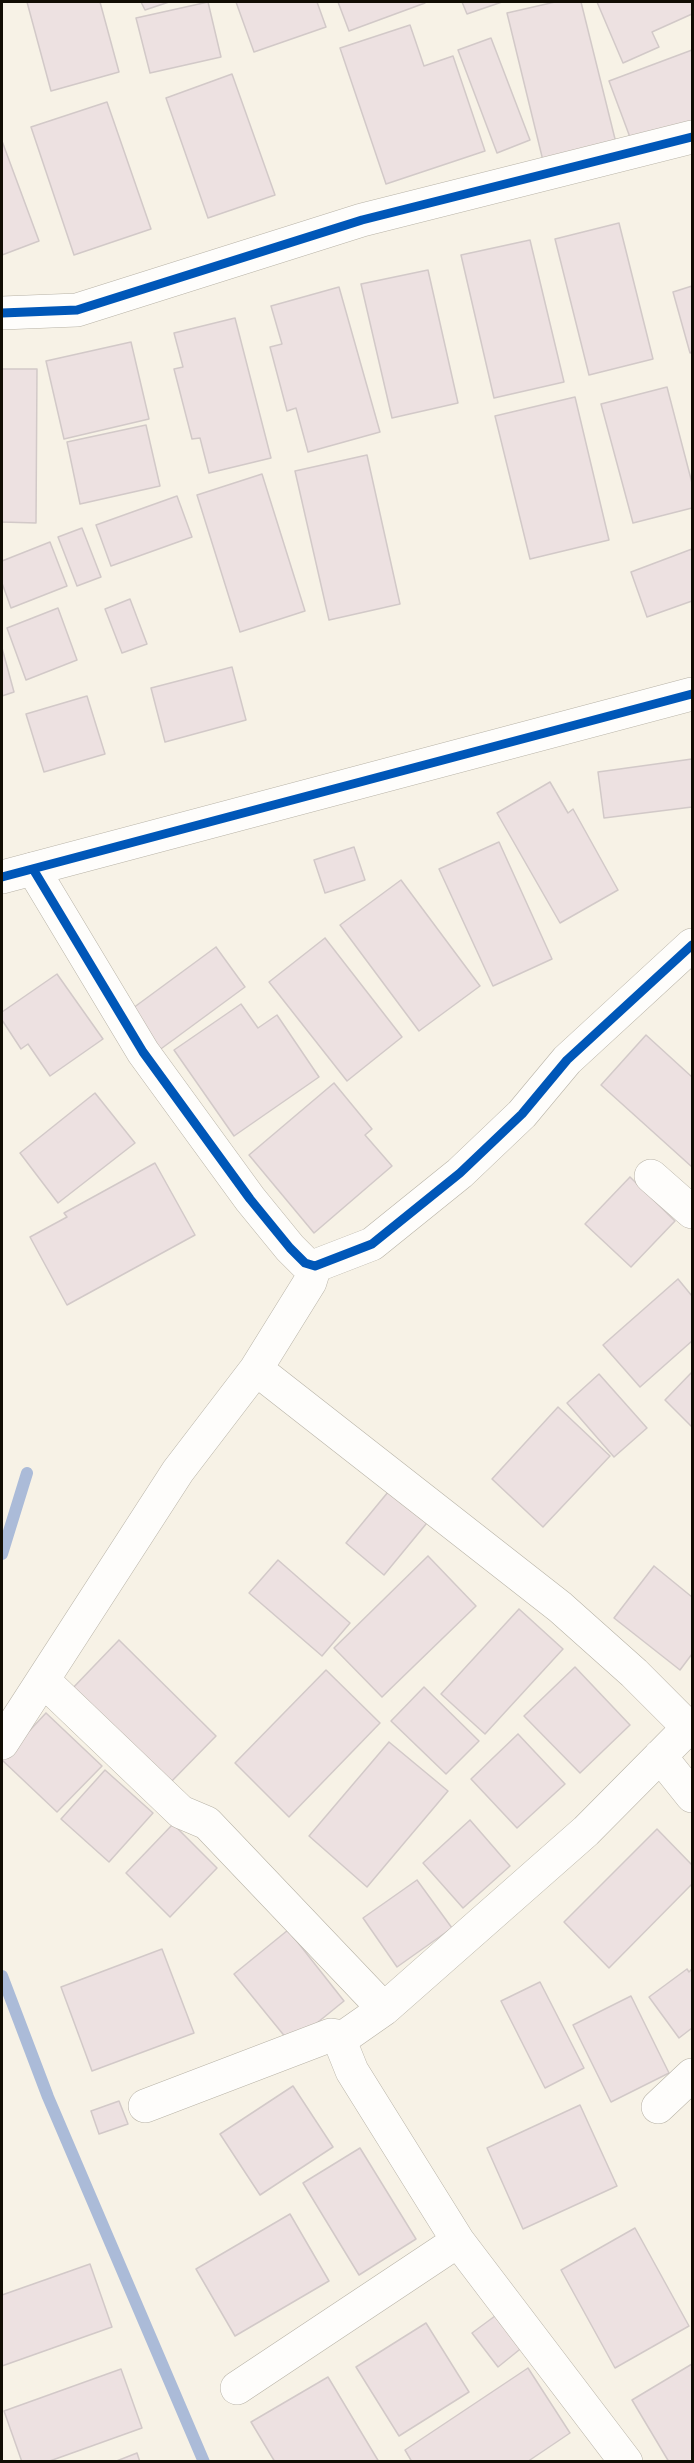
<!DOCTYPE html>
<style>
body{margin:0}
#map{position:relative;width:694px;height:2463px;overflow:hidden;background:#f7f2e6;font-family:"Titillium Web",sans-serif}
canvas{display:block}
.frame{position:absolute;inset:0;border:3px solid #110d03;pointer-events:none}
</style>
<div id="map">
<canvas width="694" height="2463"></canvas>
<div class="frame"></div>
</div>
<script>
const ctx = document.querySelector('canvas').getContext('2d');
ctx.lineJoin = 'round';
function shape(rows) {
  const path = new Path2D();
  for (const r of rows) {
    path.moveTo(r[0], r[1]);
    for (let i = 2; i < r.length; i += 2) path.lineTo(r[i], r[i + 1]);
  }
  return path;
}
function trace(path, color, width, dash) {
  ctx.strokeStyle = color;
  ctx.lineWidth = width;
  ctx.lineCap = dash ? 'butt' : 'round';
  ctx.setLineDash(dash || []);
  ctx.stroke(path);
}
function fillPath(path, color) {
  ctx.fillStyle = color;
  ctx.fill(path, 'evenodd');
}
trace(shape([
 [2,1554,27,1473],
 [2,1976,48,2097,204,2462]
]), '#abbbd8', 12);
const building = shape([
 [27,2,100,2,119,72,51,91,27,2],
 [141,2,169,2,145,10,141,2],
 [208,2,221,57,150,73,136,18,208,2],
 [236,2,317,2,326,27,254,52,236,2],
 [338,2,424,2,425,3,349,31,338,2],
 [462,2,502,2,467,14,462,2],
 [555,2,581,2,619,155,546,173,507,13,555,2],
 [597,2,692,2,692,14,652,32,659,47,623,63,597,2],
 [410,25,424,66,453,56,485,151,386,184,340,48,410,25],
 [491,38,530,140,497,153,458,50,491,38],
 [692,50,692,126,634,148,609,81,692,50],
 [232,74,275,195,208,218,166,98,232,74],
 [107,102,151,229,74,255,31,127,107,102],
 [2,141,39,241,2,255,2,141],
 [619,223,653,359,589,375,555,239,619,223],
 [530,240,564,382,494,398,461,255,530,240],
 [428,270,458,403,392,418,361,284,428,270],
 [692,286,692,352,690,353,673,292,692,286],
 [339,287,380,432,308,452,296,408,287,411,270,347,282,344,271,306,339,287],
 [235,318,271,458,209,473,200,438,192,439,174,369,183,367,174,333,235,318],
 [131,342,149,419,64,439,46,361,131,342],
 [2,369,37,369,36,523,2,522,2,369],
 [667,387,692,483,692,508,633,523,601,404,667,387],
 [575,397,609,540,530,559,495,416,575,397],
 [146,425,160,486,80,504,67,442,146,425],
 [367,455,400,604,329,620,295,471,367,455],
 [262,474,305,611,240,632,197,495,262,474],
 [177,496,192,537,111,566,96,525,177,496],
 [82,528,101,577,77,586,58,537,82,528],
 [50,542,67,586,11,608,2,583,2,561,50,542],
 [692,549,692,601,647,617,631,572,692,549],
 [130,599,147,644,122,653,105,609,130,599],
 [58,608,77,660,26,680,7,628,58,608],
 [2,648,14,692,2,696,2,648],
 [232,667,246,720,165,742,151,688,232,667],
 [87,696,105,754,44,772,26,714,87,696],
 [692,759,692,807,604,818,598,772,692,759],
 [550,782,568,813,573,809,618,890,560,923,497,813,550,782],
 [499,842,552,959,493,986,439,869,499,842],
 [354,847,365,880,325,893,314,860,354,847],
 [401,880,480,986,419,1031,340,925,401,880],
 [325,938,402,1037,347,1081,269,982,325,938],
 [216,947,245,987,158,1051,129,1011,216,947],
 [57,974,103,1039,50,1076,28,1044,21,1049,2,1020,2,1012,57,974],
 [241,1004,258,1028,277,1015,319,1077,234,1136,174,1050,241,1004],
 [646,1035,692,1077,692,1167,601,1085,646,1035],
 [334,1083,372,1129,365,1135,392,1166,314,1233,249,1155,334,1083],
 [95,1093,135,1143,58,1203,20,1153,95,1093],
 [155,1163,195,1235,67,1305,30,1237,67,1217,64,1213,155,1163],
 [630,1177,675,1221,631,1267,585,1224,630,1177],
 [678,1279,692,1296,692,1341,640,1387,603,1345,678,1279],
 [692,1372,692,1427,665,1400,692,1372],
 [599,1374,647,1428,614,1457,567,1403,599,1374],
 [558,1407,610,1456,543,1527,492,1479,558,1407],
 [393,1486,431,1518,384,1575,346,1543,393,1486],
 [428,1556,476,1606,382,1697,334,1648,428,1556],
 [278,1560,350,1623,322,1656,249,1593,278,1560],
 [654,1566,692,1597,692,1654,680,1670,614,1618,654,1566],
 [519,1609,563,1649,485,1734,441,1694,519,1609],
 [119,1640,216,1736,166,1787,69,1692,119,1640],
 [575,1667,630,1725,580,1773,524,1716,575,1667],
 [326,1670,380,1723,289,1817,235,1763,326,1670],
 [424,1687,479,1741,446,1774,391,1721,424,1687],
 [46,1713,102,1766,57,1812,2,1760,46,1713],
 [518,1734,565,1784,517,1828,471,1779,518,1734],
 [389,1742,448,1791,367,1887,309,1836,389,1742],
 [105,1770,153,1813,109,1862,61,1819,105,1770],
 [470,1820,510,1866,463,1908,423,1863,470,1820],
 [173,1824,217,1868,170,1917,126,1873,173,1824],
 [657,1829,692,1865,692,1884,609,1968,564,1922,657,1829],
 [417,1880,452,1928,397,1967,363,1918,417,1880],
 [288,1930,344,2001,291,2044,234,1974,288,1930],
 [162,1949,194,2033,92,2071,61,1987,162,1949],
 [687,1969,689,1972,692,1969,692,2028,679,2038,649,1997,687,1969],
 [540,1982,584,2068,545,2088,501,2001,540,1982],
 [631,1996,669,2073,611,2102,573,2025,631,1996],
 [293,2086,333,2147,260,2195,220,2134,293,2086],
 [119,2101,128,2124,99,2134,91,2111,119,2101],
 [580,2105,617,2186,523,2229,487,2148,580,2105],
 [360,2148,416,2239,359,2275,303,2183,360,2148],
 [290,2214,329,2281,235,2336,196,2269,290,2214],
 [635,2228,689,2326,615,2368,561,2270,635,2228],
 [90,2264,112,2327,2,2366,2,2295,90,2264],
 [499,2313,524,2346,498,2367,472,2333,499,2313],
 [426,2323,469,2392,399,2436,356,2367,426,2323],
 [692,2364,692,2462,669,2462,632,2400,692,2364],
 [528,2368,570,2433,527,2462,412,2462,405,2450,528,2368],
 [121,2369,142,2428,47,2462,22,2462,4,2411,121,2369],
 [328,2377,379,2462,275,2462,251,2422,328,2377],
 [137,2453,140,2462,114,2462,137,2453]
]);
fillPath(building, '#ede1e1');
trace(building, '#d2c9c8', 1.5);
const street = shape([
 [2,313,77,310,362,220,692,137],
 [33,869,143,1052,250,1199,290,1248,305,1263,315,1266,372,1244,460,1173,522,1114,567,1060,692,945],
 [651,1176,692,1212],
 [256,1369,560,1607,634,1673,689,1728],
 [43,1680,181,1812,207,1823,384,2009],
 [2,1743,178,1471,256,1369,310,1282,315,1266],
 [660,1756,692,1796],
 [344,2037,342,2046,352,2071,458,2241,626,2462],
 [145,2106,331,2035,344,2037,384,2009,586,1831,692,1724],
 [658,2107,692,2075],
 [237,2388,458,2241]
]);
const secondary = shape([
 [2,877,692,694]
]);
trace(street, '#b7b2a6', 34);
trace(secondary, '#b7b2a6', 34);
trace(street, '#fefdfb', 33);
trace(secondary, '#fefdfb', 33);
trace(shape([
 [2,313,77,310,362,220,692,137],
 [33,869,143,1052,250,1199,290,1248,305,1263,315,1266,372,1244,460,1173,522,1114,567,1060,692,945],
 [2,877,692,694]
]), '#0057b8', 9);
</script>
